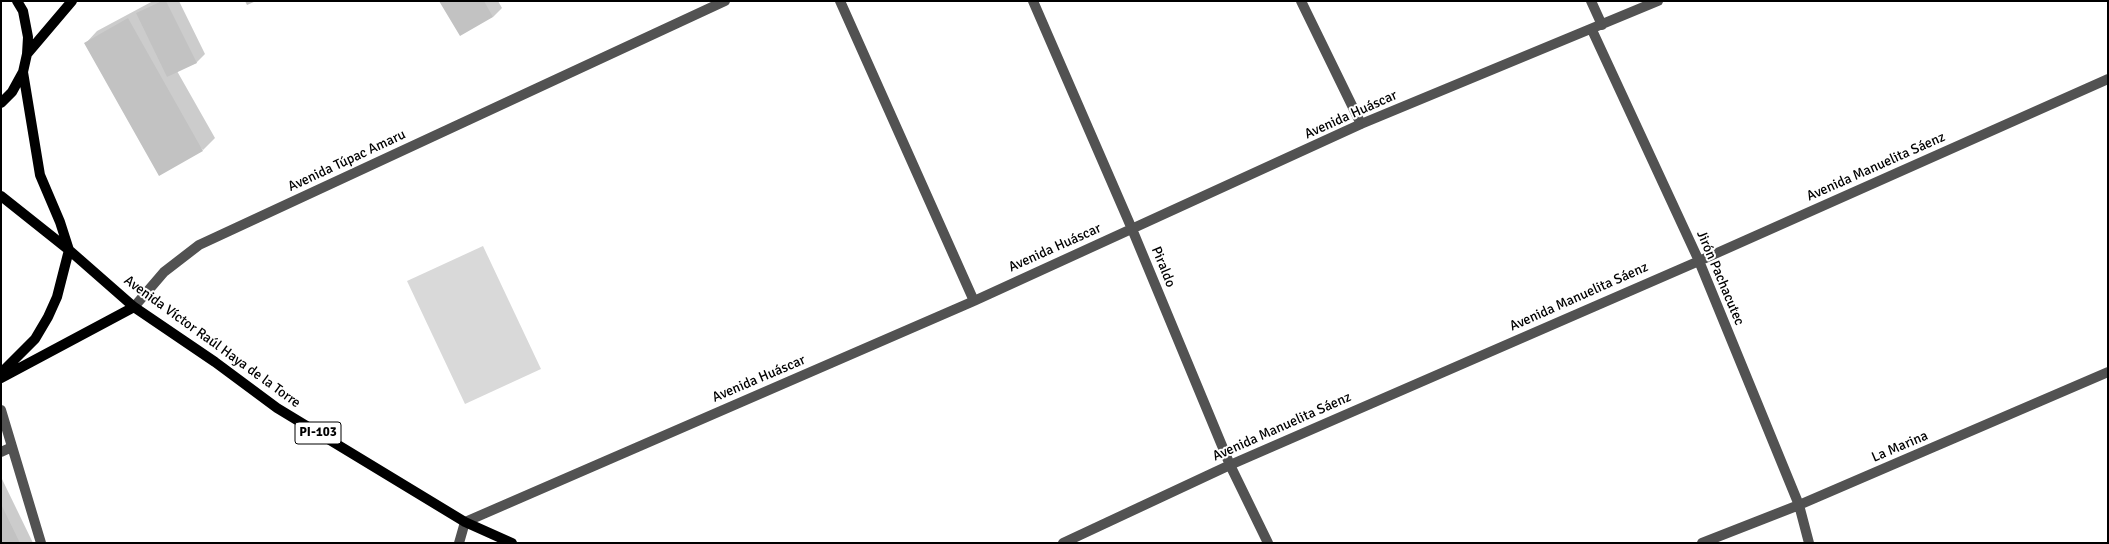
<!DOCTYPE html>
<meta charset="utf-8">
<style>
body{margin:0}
#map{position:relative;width:2109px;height:544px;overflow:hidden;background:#fff;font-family:Signika,sans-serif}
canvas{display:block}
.frame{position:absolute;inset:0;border:2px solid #000;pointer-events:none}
</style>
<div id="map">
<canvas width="2109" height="544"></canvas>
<div class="frame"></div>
</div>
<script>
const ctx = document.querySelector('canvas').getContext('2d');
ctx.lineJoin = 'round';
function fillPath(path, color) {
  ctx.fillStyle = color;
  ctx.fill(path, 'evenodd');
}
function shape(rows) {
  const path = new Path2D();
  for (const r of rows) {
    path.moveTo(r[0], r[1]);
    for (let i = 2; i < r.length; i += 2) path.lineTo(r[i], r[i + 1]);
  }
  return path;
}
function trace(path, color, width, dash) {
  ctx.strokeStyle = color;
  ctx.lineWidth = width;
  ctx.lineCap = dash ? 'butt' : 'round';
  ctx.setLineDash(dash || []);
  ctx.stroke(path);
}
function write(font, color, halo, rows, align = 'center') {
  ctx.font = font + ' Signika,sans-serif';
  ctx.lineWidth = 4;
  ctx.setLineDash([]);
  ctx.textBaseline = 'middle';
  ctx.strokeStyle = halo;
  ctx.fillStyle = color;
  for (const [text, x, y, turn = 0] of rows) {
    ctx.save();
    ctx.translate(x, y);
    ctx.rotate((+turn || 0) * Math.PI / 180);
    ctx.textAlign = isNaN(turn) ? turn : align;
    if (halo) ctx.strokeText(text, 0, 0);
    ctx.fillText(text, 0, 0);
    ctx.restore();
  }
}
fillPath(shape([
 [483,246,541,369,465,404,407,281]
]), '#d9d9d9');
fillPath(shape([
 [153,1,179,1,205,54,196,63,177,71,215,138,203,150,85,44,97,31],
 [440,1,498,1,502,8,493,17],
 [2,479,33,543,1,543]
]), '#0003');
fillPath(shape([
 [162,1,166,1,197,63,167,77,136,13],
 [245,1,256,1,247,5],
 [439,1,484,1,493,17,460,36],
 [128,18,203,151,159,176,84,43],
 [1,504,20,543,1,543]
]), '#c2c2c2');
trace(shape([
 [840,1,974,301],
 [1033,1,1132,229,1230,465,1268,543],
 [1301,1,1361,124],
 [1591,1,1602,25],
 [1592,30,1699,261,1799,505,1809,543],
 [134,307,164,272,199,245,725,1],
 [1,410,41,543],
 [1,452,12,447],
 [459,543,465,522,974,301,1361,124,1658,1],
 [1063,543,1230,465,1699,261,2108,79],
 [1702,543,1799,505,2108,372]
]), '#525252', 10);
trace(shape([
 [27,54,72,1],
 [23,72,40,175,60,222,69,250],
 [1,103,12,92,23,72,27,54,28,37,23,11,17,1],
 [1,196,69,250,134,307,215,362,277,408,465,522,512,543],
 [1,373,35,339,48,317,57,297,69,250],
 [1,378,134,307]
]), '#000', 10);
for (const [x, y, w] of [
 [318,433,46]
]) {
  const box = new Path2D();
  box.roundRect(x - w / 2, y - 11, w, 22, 3);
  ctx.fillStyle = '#fff';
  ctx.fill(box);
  trace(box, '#000', 1);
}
write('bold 13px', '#000', null, [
 ["PI-103",318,433]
]);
write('14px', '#000', '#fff', [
 ["Avenida Huáscar",1351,115,-24],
 ["Avenida Túpac Amaru",347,161,-25],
 ["Avenida Manuelita Sáenz",1876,167,-24],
 ["Avenida Huáscar",1055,248,-24],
 ["Piraldo",1163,267,68],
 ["Jirón Pachacutec",1720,278,67],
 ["Avenida Manuelita Sáenz",1579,297,-24],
 ["Avenida Víctor Raúl Haya de la Torre",212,342,36],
 ["Avenida Huáscar",759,379,-23],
 ["Avenida Manuelita Sáenz",1282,427,-24],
 ["La Marina",1900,447,-23]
]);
</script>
